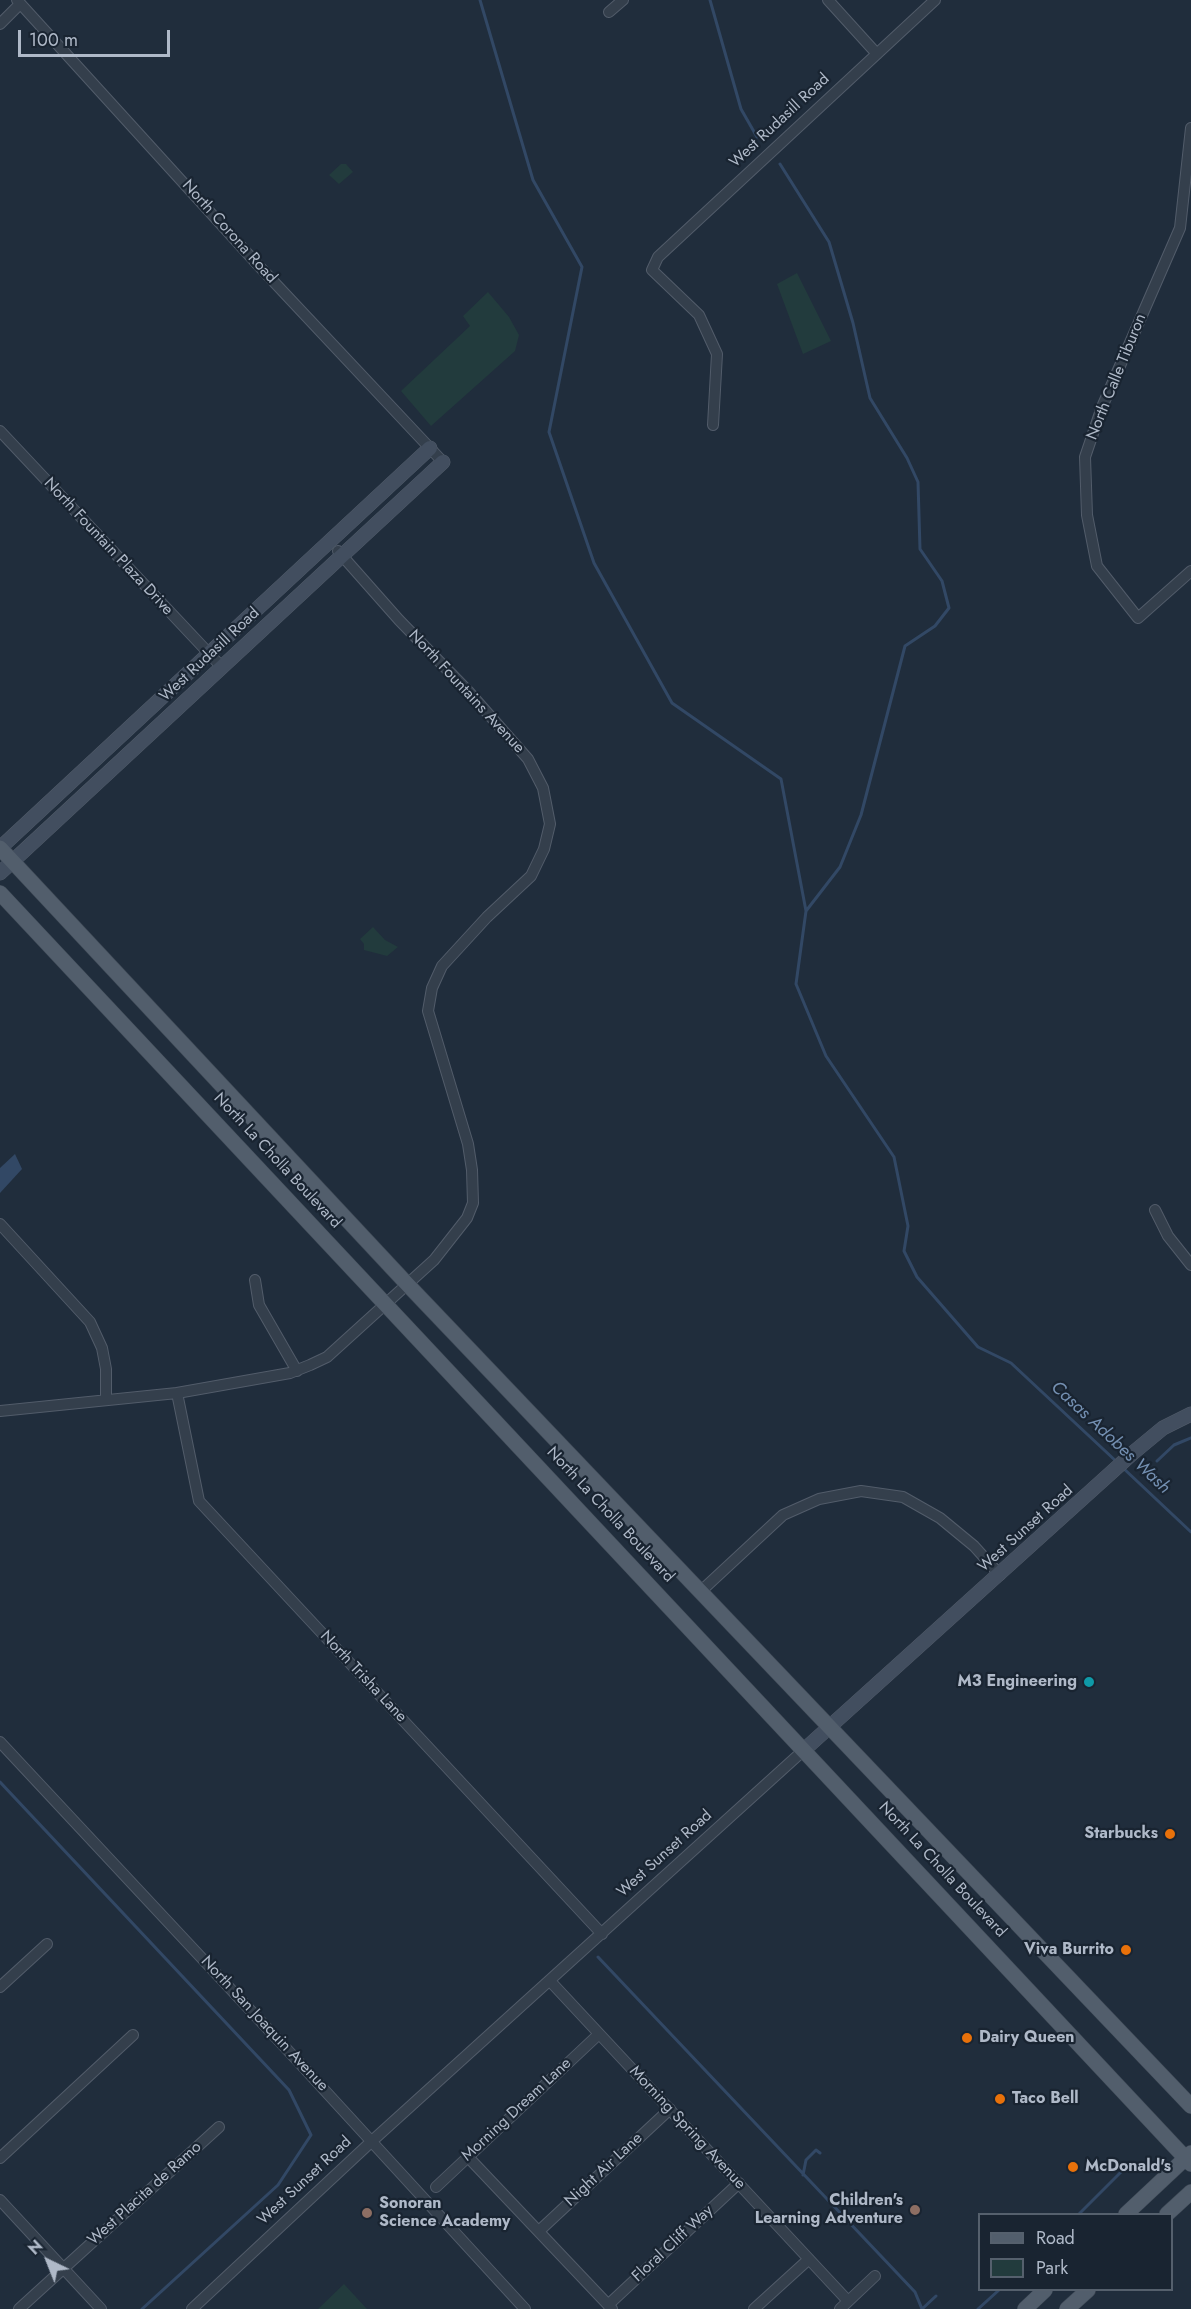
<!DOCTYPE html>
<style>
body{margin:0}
#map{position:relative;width:1191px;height:2309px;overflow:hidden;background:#202d3c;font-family:Jost,sans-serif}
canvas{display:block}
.legend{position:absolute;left:978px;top:2213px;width:195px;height:78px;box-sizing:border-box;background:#192431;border:2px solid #55606d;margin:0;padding:8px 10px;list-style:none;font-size:18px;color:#afb9c8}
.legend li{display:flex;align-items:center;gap:12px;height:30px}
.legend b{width:30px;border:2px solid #55606d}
.north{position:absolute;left:18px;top:2231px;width:60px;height:60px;-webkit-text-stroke:4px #192431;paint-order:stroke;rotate:317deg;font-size:16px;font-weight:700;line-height:24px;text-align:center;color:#afb9c8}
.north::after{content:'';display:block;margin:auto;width:21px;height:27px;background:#afb9c8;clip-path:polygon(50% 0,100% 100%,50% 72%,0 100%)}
.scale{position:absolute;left:18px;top:30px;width:152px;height:27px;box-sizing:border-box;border:3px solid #afb9c8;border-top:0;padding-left:8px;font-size:18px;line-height:21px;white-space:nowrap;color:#afb9c8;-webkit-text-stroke:4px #192431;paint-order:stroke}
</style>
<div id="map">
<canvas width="1191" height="2309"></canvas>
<ul class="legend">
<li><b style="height:8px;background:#525e6c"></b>Road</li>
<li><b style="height:16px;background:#223b3d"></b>Park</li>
</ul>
<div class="north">N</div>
<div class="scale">100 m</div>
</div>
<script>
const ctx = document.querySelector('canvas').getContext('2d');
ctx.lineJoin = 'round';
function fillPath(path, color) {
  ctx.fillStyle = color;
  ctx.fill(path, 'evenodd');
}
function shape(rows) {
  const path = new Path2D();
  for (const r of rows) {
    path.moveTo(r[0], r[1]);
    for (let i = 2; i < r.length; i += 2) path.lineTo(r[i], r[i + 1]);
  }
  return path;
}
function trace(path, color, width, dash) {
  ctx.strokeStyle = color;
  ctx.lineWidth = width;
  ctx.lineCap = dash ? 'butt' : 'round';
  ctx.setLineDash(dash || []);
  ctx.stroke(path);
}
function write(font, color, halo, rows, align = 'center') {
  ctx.font = font + ' Jost,sans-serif';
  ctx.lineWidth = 4.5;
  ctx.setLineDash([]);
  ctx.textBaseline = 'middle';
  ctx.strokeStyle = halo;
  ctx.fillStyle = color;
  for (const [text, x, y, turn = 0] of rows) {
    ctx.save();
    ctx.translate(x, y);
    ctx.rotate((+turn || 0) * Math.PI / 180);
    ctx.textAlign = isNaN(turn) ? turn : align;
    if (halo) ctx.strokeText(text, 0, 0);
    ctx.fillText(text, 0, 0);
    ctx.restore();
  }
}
fillPath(shape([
 [341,164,346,164,353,172,339,184,329,175],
 [797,273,831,341,803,354,777,284],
 [488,292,509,317,519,335,515,351,431,426,401,391,470,326,463,316],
 [373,927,385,940,398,947,387,956,364,950,364,944,360,939],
 [344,2284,367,2309,318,2309]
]), '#223b3d');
fillPath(shape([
 [15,1154,22,1169,0,1193,0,1168]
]), '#324865');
trace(shape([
 [480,0,533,180,582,267,549,432,594,563,672,703,781,779,806,911],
 [710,0,741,109,757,137],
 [780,164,829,242,853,323,870,398,907,458,918,482,920,549,942,581,949,608,935,626,905,646,861,815,840,867,806,911,796,984,826,1056,894,1157,908,1226,904,1251,917,1277,978,1347,1011,1363,1118,1463],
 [1157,1461,1174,1445,1191,1438],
 [1122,1467,1191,1532],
 [0,1782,289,2090,311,2135,278,2185,142,2309],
 [598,1957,915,2292,922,2309],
 [803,2175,806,2160,816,2150,820,2153],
 [1079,2214,1129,2164],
 [922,2309,936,2296],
 [978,2309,999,2290]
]), '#324865', 3);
const street = shape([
 [17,0,258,265,443,462],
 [828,0,877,54],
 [609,12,623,0],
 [0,24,20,4],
 [1191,128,1180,228,1102,407,1085,457,1087,515,1097,566,1138,618,1191,571],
 [713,425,717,354,699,315,652,270,658,257,935,0],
 [0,431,217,662],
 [1155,1210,1168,1236,1191,1265],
 [0,1224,90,1322,102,1348,106,1369,106,1400],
 [255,1280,259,1305,297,1371],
 [177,1393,199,1501,602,1934],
 [0,1411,177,1393,290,1373,310,1365,327,1357,434,1260,467,1218,473,1203,472,1170,468,1144,428,1011,432,988,442,966,487,917,531,876,544,849,550,824,543,788,528,759,469,692,399,620,338,551],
 [700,1592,783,1515,819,1499,861,1491,903,1497,940,1518,974,1546,1000,1575],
 [0,1742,295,2058,525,2309],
 [550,1981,848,2301],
 [0,1987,47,1944],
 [468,2157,612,2309],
 [0,2158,133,2035],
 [436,2187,599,2034],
 [0,2200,101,2309],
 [539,2231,670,2109],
 [608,2305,739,2183],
 [19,2309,219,2127],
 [192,2309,372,2141,805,1749],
 [754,2309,809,2259],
 [840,2309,875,2276]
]);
const secondary = shape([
 [0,848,430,448],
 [0,873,443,462],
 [805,1749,1134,1452,1163,1428,1191,1414]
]);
const primary = shape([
 [0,848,408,1285,1191,2106],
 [0,893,1191,2164],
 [1126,2214,1191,2153],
 [1167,2214,1191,2192],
 [1025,2309,1045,2290],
 [1067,2309,1088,2290]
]);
trace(street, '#525c6a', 12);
trace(secondary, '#525c6a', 15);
trace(primary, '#3d4855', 16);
trace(street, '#343f4c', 10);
trace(secondary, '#424e5f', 14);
trace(primary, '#525e6c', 15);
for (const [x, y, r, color] of [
 [1089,1682,6,"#0f9aa8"],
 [1170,1834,6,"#e8710a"],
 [1126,1950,6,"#e8710a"],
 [967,2038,6,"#e8710a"],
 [1000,2099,6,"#e8710a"],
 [1073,2167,6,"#e8710a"],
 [915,2210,6,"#8d6e63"],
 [367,2213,6,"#8d6e63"]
]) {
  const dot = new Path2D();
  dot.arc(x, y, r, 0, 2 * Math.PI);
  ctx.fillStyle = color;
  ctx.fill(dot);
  trace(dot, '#192431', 2);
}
write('16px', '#afb9c8', '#192431', [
 ["West Rudasill Road",780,121,-43],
 ["North Corona Road",229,232,48],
 ["North Calle Tiburon",1117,377,-68],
 ["North Fountain Plaza Drive",108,547,47],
 ["West Rudasill Road",210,655,-43],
 ["North Fountains Avenue",466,692,47],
 ["North La Cholla Boulevard",277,1161,47],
 ["North La Cholla Boulevard",610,1515,47],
 ["West Sunset Road",1026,1529,-42],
 ["North Trisha Lane",363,1677,47],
 ["West Sunset Road",665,1854,-42],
 ["North La Cholla Boulevard",942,1870,47],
 ["North San Joaquin Avenue",264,2024,47],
 ["Morning Dream Lane",517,2110,-43],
 ["Morning Spring Avenue",687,2128,47],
 ["Night Air Lane",604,2170,-43],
 ["West Sunset Road",305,2181,-43],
 ["West Placita de Ramo",145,2194,-42],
 ["Floral Cliff Way",673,2244,-43]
]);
write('bold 16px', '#afb9c8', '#192431', [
 ["M3 Engineering",1077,1682],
 ["Starbucks",1158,1834],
 ["Viva Burrito",1114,1950],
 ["Dairy Queen",979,2038,"left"],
 ["Taco Bell",1012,2099,"left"],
 ["McDonald's",1085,2167,"left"],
 ["Children's",903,2201],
 ["Learning Adventure",903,2219],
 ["Sonoran",379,2204,"left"],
 ["Science Academy",379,2222,"left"]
], 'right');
write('italic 18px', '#7490b2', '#192431', [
 ["Casas Adobes Wash",1110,1438,43]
]);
</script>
